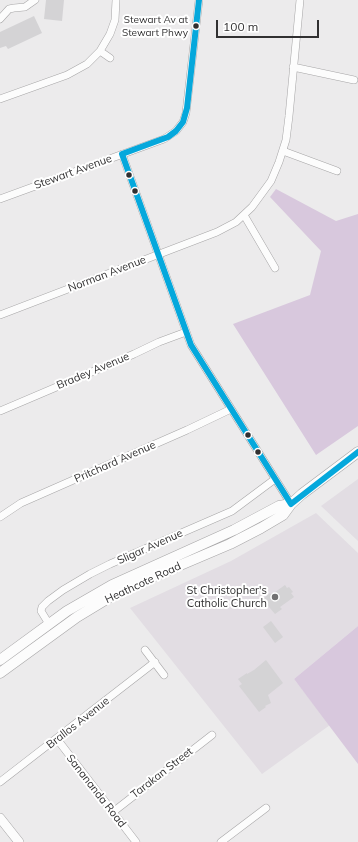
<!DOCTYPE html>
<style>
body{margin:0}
#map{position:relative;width:358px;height:842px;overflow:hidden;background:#ecebec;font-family:Mulish,sans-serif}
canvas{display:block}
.scale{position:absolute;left:216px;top:20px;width:103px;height:18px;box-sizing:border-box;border:2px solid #313031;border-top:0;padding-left:5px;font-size:12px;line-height:14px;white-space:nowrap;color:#313031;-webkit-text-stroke:3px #fff;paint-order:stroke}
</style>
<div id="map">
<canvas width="358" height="842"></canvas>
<div class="scale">100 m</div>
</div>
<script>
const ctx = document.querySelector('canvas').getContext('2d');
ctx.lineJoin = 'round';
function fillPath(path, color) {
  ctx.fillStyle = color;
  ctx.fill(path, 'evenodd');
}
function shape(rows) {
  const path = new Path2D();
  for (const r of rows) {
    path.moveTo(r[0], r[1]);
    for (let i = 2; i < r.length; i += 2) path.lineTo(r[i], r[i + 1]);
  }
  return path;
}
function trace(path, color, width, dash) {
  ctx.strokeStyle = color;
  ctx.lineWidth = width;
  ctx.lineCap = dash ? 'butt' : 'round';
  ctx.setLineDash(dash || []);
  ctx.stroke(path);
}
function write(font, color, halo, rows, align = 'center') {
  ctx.font = font + ' Mulish,sans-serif';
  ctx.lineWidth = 4;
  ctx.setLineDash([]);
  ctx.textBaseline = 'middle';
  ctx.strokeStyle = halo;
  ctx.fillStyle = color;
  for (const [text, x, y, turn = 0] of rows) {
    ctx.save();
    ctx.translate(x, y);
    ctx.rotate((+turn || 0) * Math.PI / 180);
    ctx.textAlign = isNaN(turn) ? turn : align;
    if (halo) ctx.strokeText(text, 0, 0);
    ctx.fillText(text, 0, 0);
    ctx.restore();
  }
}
fillPath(shape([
 [358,479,358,541,321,506],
 [316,513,358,553,358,626,294,679,330,725,262,774,130,608,231,561]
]), '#e2dde3');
fillPath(shape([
 [276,189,336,221,358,214,358,426,316,455,233,324,310,295,321,251,270,197],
 [358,626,358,764,294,679]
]), '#d8c8dd');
fillPath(shape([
 [46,0,64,0,62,21,44,19],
 [34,16,42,33,8,49,6,46,0,48,0,32],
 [285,585,287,588,289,587,293,592,291,593,294,597,280,607,282,609,275,614,264,601,266,600,264,598,270,593,271,595],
 [271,621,283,637,275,643,263,627],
 [266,660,283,683,268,695,271,703,265,706,266,707,259,712,239,686,242,684,238,679,247,673,247,674,254,670]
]), '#d4d3d5');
const street = shape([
 [0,19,9,9,14,8,25,7,35,0],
 [100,51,110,58],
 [293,67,354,80],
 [0,99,67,75,87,64,100,51,110,34,115,20,116,0],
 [283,151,337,171],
 [122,154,191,345,291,504],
 [0,199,164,139,176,131,183,122,186,113,199,0],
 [244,215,275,268],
 [0,315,217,232,236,222,252,207,271,181,279,162,286,140,289,116,300,0],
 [0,411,134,354,159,342,186,332],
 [0,517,21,503,187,430,231,409],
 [49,624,41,611,42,607,48,601,63,590,90,574,110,564,232,511,275,479],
 [145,650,164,675],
 [57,739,136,842],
 [0,782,155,662],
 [113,812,212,735],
 [221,842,266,808]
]);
const secondary = shape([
 [0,818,19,842]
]);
const primary = shape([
 [0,660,67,611,112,585,234,530,279,506,291,504],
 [0,673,77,617,110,597,143,581,230,544,261,528,283,515,291,504,302,494,358,452]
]);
trace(street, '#a6a5a6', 8);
trace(secondary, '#a6a5a6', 10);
trace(primary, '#a6a5a6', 11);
trace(street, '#fcfcfc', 7);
trace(secondary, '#fcfcfc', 9);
trace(primary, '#fcfcfc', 10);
trace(shape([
 [122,154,191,345,291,504],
 [122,154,168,137,176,131,183,122,187,108,199,0],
 [291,504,358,452]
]), '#05a8dc', 6);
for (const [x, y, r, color] of [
 [196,26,3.5,"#313031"],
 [129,175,3.5,"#313031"],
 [135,191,3.5,"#313031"],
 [248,435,3.5,"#313031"],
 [258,452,3.5,"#313031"],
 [275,597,4,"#727172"]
]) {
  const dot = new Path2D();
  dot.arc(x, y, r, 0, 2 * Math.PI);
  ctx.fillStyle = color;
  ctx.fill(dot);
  trace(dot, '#fff', 1.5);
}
write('10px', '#313031', '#fff', [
 ["Stewart Av at",188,20],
 ["Stewart Phwy",188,33]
], 'right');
write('11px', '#313031', '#fff', [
 ["Stewart Avenue",73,172,-20],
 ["Norman Avenue",107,274,-21],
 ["Bradey Avenue",93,371,-23],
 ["Pritchard Avenue",115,462,-24],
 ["Sligar Avenue",150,547,-24],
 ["Heathcote Road",143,583,-25],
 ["Brallos Avenue",78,723,-38],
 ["Tarakan Street",162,773,-38],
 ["Sanananda Road",96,791,52]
]);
write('11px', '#313031', '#fff', [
 ["St Christopher's",267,591],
 ["Catholic Church",267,604]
], 'right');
</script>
